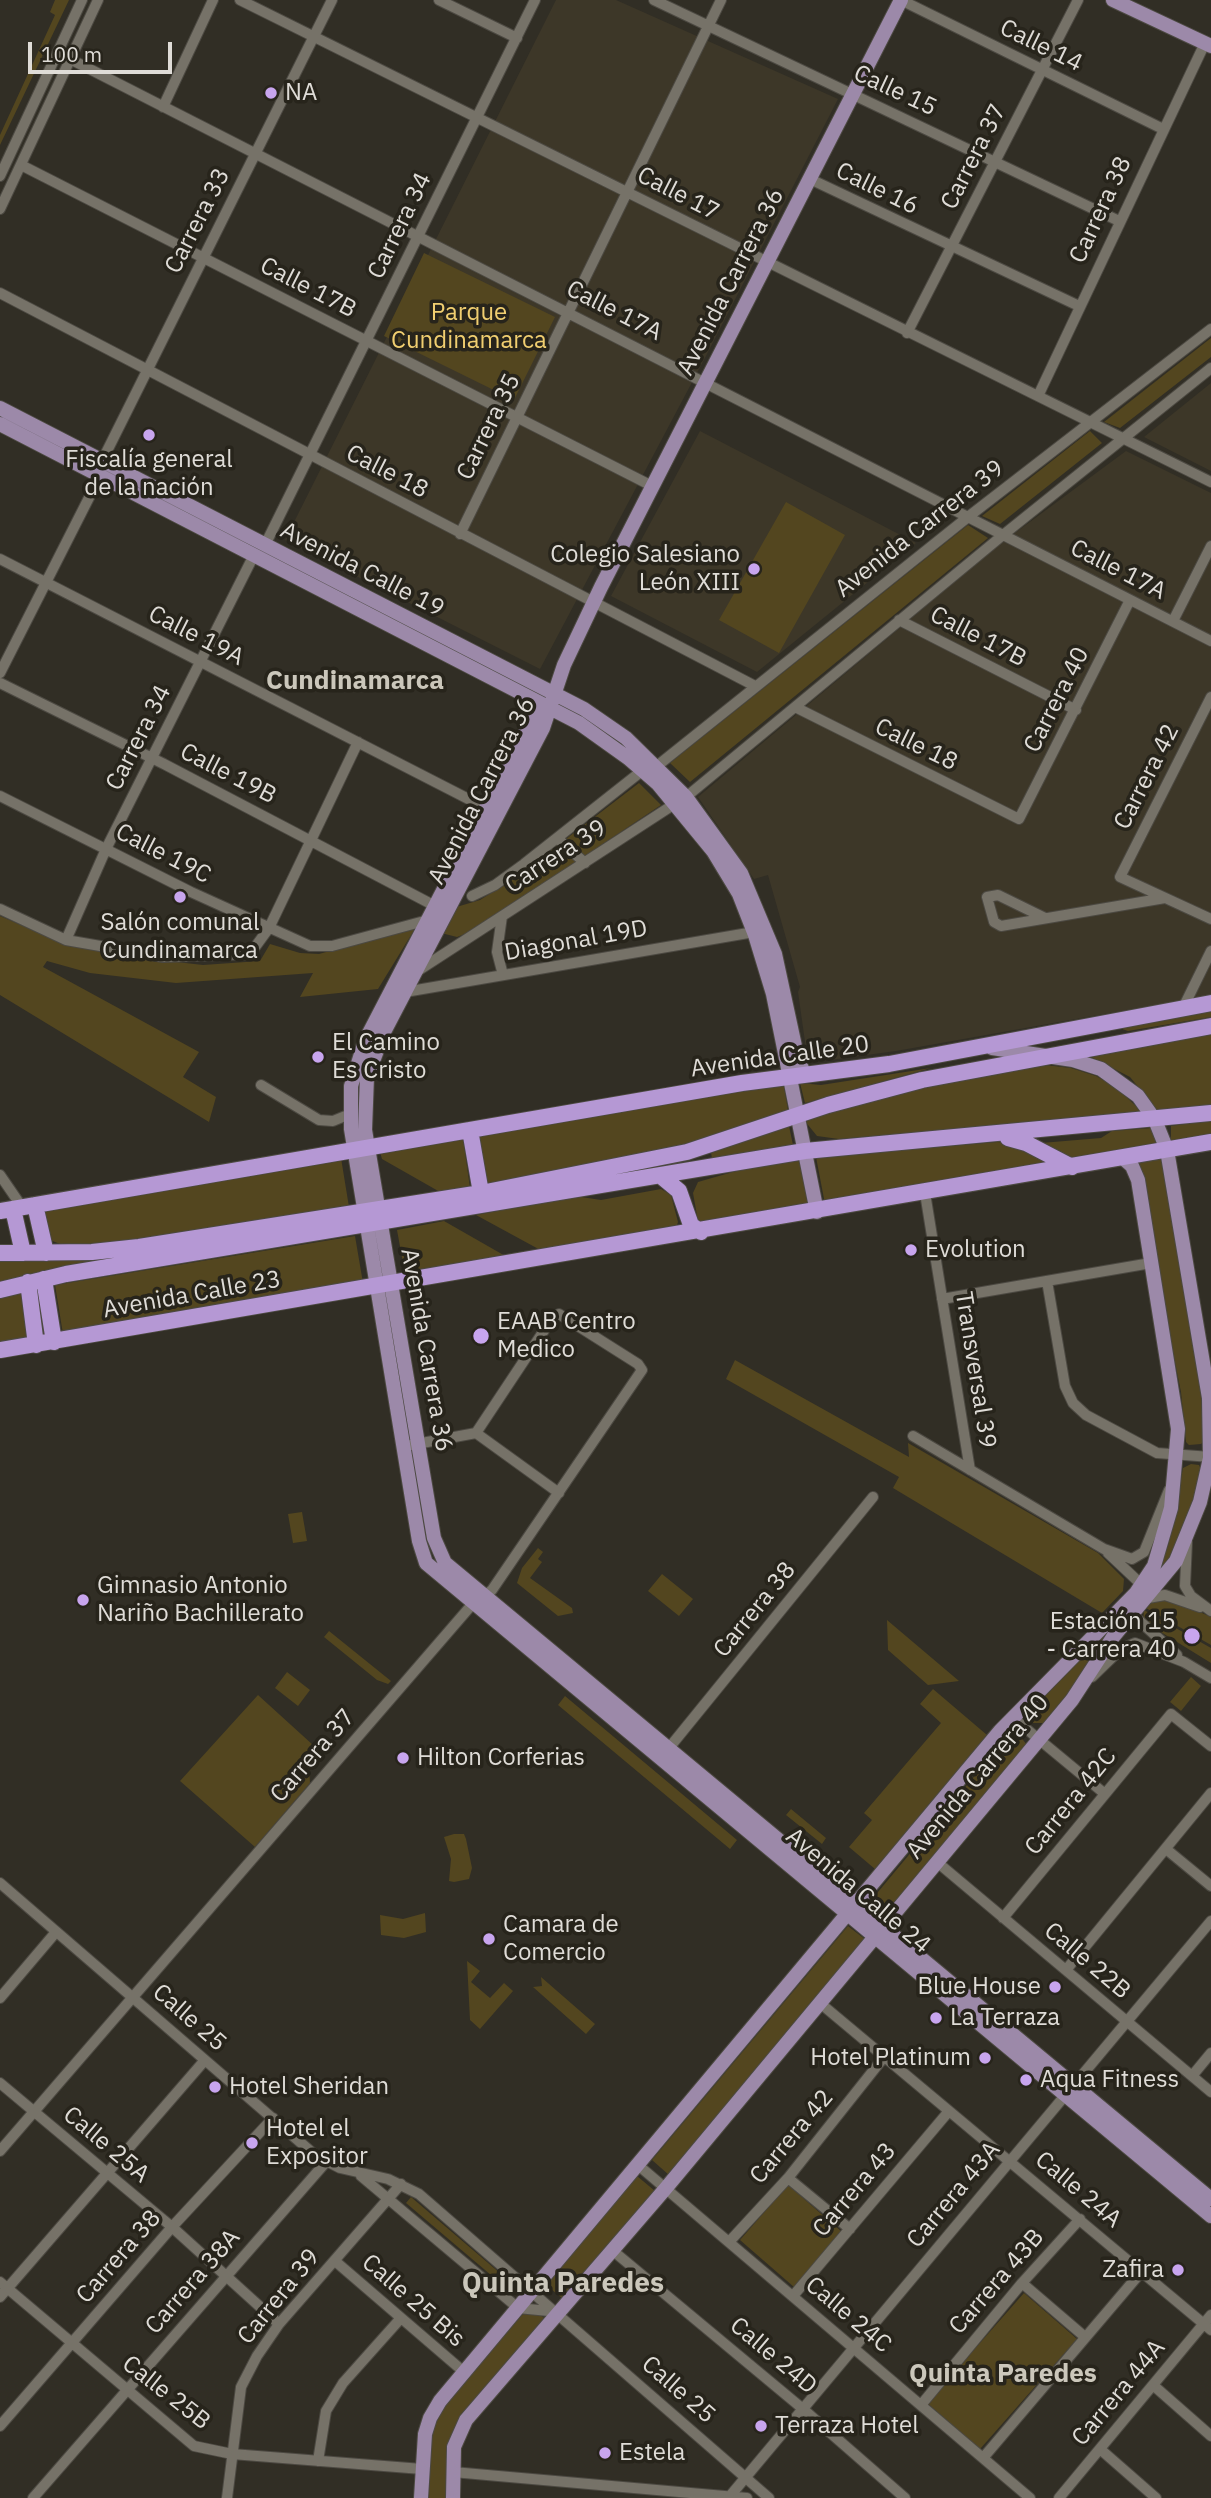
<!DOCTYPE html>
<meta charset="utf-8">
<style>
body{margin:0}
#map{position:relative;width:1211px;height:2498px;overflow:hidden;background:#312e25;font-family:"IBM Plex Sans",sans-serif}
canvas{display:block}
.scale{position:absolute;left:28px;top:42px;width:144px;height:32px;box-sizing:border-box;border:4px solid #dfdcd7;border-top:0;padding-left:9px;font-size:21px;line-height:24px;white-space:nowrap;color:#dfdcd7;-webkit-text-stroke:5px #27241b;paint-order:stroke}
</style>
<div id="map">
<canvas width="1211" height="2498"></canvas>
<div class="scale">100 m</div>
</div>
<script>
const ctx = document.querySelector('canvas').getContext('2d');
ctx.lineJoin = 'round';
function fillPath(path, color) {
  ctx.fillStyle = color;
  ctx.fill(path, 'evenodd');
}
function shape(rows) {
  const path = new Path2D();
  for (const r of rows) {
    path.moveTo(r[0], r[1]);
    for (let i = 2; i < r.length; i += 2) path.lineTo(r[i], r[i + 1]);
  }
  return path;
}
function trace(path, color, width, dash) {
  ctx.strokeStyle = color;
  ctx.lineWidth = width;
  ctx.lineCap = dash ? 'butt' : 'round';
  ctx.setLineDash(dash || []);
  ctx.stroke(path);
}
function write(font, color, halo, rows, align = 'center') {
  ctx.font = font + ' "IBM Plex Sans",sans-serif';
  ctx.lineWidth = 7;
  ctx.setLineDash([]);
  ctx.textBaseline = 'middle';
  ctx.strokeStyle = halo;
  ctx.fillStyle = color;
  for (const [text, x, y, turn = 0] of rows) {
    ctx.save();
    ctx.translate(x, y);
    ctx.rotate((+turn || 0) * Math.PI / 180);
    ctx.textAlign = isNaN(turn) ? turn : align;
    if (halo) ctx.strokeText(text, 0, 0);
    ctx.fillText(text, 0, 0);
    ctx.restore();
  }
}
fillPath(shape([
 [556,0,616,0,838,99,707,354,540,669,285,540],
 [1211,383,1211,471,1144,437],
 [700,431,916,543,757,672,611,596],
 [1126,451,1211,493,1211,995,896,1051,808,1063,798,992,800,987,768,875,754,879,698,797,1000,544]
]), '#3d3728');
fillPath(shape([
 [55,0,69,0,0,145,0,135,55,15,50,12],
 [424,253,555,317,514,400,384,336],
 [1211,338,1211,357,1120,428,1104,422],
 [1090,431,1102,443,1000,524,982,516],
 [786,502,845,535,779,653,719,620],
 [968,525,988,538,690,782,670,763],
 [639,783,661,805,473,931,457,937,441,933,453,908,480,900,515,878],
 [0,916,65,944,132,957,203,965,260,961,270,944,300,953,319,954,416,927,378,989,300,997,313,973,176,983,90,973,47,961,43,967,199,1052,183,1077,216,1097,209,1122,0,995],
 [1211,1008,1211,1017,1128,1031,1110,1025],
 [1211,1033,1211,1106,1158,1111,1130,1077,1091,1057],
 [1045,1065,1071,1068,1096,1076,1116,1087,1143,1113,839,1139,817,1136,804,1120,921,1088],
 [931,1068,805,1103,800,1083,821,1085],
 [783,1081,788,1110,763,1120,690,1143,486,1186,478,1136],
 [1211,1120,1211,1137,1174,1143,1171,1140,1171,1126],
 [789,1126,793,1145,712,1159,711,1152],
 [1152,1128,1159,1148,1075,1160,1041,1143,1101,1138,1112,1131],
 [463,1138,470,1188,440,1192,382,1159,380,1152],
 [997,1142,1014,1143,1040,1156,1050,1167,825,1204,816,1157],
 [1162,1156,1200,1382,1204,1441,1201,1444,1189,1445,1186,1442,1181,1392,1134,1161],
 [341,1158,349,1207,117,1244,65,1246,50,1240,40,1211],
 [800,1160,808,1206,706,1225,698,1221,693,1193,698,1182,750,1167],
 [661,1189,671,1195,678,1222,676,1228,544,1252,476,1215,575,1196,601,1200],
 [444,1221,507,1257,405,1274,397,1230],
 [355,1236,363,1283,63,1334,55,1285],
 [134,1253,134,1258,0,1282,0,1259],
 [22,1289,29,1341,0,1345,0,1296],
 [735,1360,909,1457,908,1443,1098,1553,1124,1579,1123,1591,1102,1613,893,1488,899,1477,726,1379],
 [1191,1464,1199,1465,1202,1472,1187,1520,1174,1554,1152,1580,1168,1546,1183,1468],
 [302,1512,307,1541,293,1543,288,1514],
 [538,1548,543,1552,538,1559,542,1562,530,1578,572,1608,573,1613,558,1616,517,1583,522,1568],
 [662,1574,693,1599,679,1616,648,1591],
 [1153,1599,1173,1600,1211,1617,1211,1645,1146,1608],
 [1144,1610,1211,1648,1211,1663,1143,1621],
 [887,1620,959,1681,928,1685,888,1650],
 [329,1631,391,1681,388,1684,377,1680,324,1637],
 [1102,1637,1105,1639,1090,1662,1058,1707,1045,1723,1033,1723,1029,1713],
 [287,1672,310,1690,298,1706,275,1688],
 [1191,1677,1201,1686,1181,1711,1170,1702],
 [933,1689,987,1735,875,1869,849,1847,872,1820,864,1813,941,1723,920,1704],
 [258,1695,313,1745,308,1750,310,1783,255,1847,180,1781],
 [565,1696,737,1840,730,1849,558,1705],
 [1012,1731,1016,1731,1027,1745,889,1910,873,1898],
 [791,1809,826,1838,822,1844,786,1815],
 [454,1834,464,1834,466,1839,472,1868,469,1879,454,1882,449,1881,451,1859,444,1837],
 [425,1913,426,1932,404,1938,381,1935,380,1915,403,1919],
 [848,1926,866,1940,669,2175,652,2160],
 [467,1961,480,1971,471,1982,490,1998,504,1983,513,1991,480,2029,470,2020],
 [541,1977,595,2024,586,2034,533,1987,542,1986],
 [637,2176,655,2191,563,2299,545,2284],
 [788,2185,842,2232,794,2287,740,2240],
 [411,2197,515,2286,511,2292,406,2203],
 [1024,2293,1077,2339,980,2449,927,2403],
 [523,2314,540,2315,547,2320,457,2425,448,2498,429,2498,430,2447,433,2428,440,2410]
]), '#53461f');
const minor = shape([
 [240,0,1211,482],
 [439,0,517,38],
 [654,0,1119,221],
 [901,0,1163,129],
 [70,59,1211,641],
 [163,107,213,0],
 [21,165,652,486],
 [0,176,82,0],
 [810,179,1079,306],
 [0,209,98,0],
 [0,293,755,686],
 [907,333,1078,0],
 [1038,396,1205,43],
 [102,461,332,0],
 [460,534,721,0],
 [265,545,535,0],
 [0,559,486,808],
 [899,620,1076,710],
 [1173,621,1211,546],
 [0,673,99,478],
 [0,683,164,764,435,906],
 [1211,697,1120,877,1211,919],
 [795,707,1019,819,1130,600],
 [657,766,968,517,1211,329],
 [0,796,191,892,310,946,332,946,428,920],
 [686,797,1003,535,1211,368],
 [557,838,585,863],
 [472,896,495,885,524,864,643,770],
 [0,909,66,940,163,957,250,954,269,928,358,742],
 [502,916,497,952,503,975],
 [1045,918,998,895,987,897,994,922,1001,926,1165,898],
 [66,940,106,849,253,557],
 [416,972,676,803],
 [405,992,754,932],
 [1183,1008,1211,951],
 [261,1085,319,1120,333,1121,350,1114],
 [0,1175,22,1207],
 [925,1193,970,1470],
 [1047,1281,1065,1386,1073,1403,1086,1415,1157,1453,1211,1457],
 [942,1299,1151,1263],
 [913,1436,1104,1549,1132,1559,1144,1552,1169,1490],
 [411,1445,476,1433,559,1493],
 [1187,1542,1185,1586,1191,1596,1211,1611],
 [1108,1553,1142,1585],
 [1148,1598,1165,1595,1200,1607],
 [1133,1615,1177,1655],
 [1092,1677,1121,1649,1135,1643,1184,1662,1211,1678],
 [1012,1717,1105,1794],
 [669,1748,873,1497],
 [1166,1849,1211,1886],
 [937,1862,1211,2092],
 [0,1883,315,2155,340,2168,388,2179,419,2194,769,2498],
 [1003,1918,1171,1714,1211,1746],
 [1066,1970,1211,1793],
 [0,1998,56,1932],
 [820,2003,1211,2330],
 [1192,2076,1211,2053],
 [0,2083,172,2227,279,2324],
 [0,2151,469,1608,492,1590,642,1370,638,1364,559,1314,553,1317,476,1433],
 [638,2165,1030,2498],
 [361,2176,518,2308,559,2312],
 [788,2178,850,2229],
 [729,2242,788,2178,884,2057],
 [612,2250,803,2409,905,2498],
 [335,2261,464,2372],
 [0,2282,194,2446,232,2454,422,2469],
 [1022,2283,1085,2337],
 [793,2296,949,2111],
 [0,2297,205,2060],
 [1153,2385,1211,2436],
 [921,2405,1022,2283,1080,2219],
 [0,2426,172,2227,273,2118],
 [1100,2449,1156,2498],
 [983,2458,1142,2271],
 [318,2461,326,2411,343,2383,401,2318],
 [453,2472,747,2498],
 [730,2496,1211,1921],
 [33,2498,326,2162],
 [227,2498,241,2387,257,2356,279,2324,401,2184],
 [1059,2498,1211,2315]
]);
const major = shape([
 [901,0,601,587,564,665,543,728,384,1032,367,1077,365,1130,434,1538,445,1563,1211,2199],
 [1113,0,1211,46],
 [0,408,584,709,626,738,686,797,741,873,775,954,798,1060,805,1075],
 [0,424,579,723,628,758,658,784,713,851,739,894,755,935,773,994,817,1212],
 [540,704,365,1041,351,1086,351,1129,419,1541,426,1563,1211,2216],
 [421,2498,425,2434,430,2418,440,2401,1000,1731,1136,1593,1154,1566,1171,1508,1178,1429,1138,1180,1132,1166,1123,1158],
 [453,2498,454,2447,466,2420,666,2188,1072,1700,1113,1637,1176,1561,1200,1502,1210,1458,1209,1398,1167,1150,1155,1120,1138,1096,1101,1069,1073,1060,992,1048]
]);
const highway = shape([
 [470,1130,481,1193],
 [1008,1138,1026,1143,1072,1167],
 [661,1176,679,1191,691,1225,701,1232],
 [35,1205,46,1253],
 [13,1209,23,1253],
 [0,1211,742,1083,889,1064,1211,1003],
 [0,1253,92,1252,139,1247,481,1193,687,1152,828,1105,922,1080,1211,1026],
 [44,1279,54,1342],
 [28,1282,36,1345],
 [0,1290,66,1274,805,1151,1211,1113],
 [0,1350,1211,1142]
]);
trace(minor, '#4c4942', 12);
trace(major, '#4c4942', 16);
trace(highway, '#4c4942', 18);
trace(minor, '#767268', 10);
trace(major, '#9c89a9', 14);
trace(highway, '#b598d4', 16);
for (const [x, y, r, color] of [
 [271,93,7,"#c8a5ee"],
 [149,435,7,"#c8a5ee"],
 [754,569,7,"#c8a5ee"],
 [180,897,7,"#c8a5ee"],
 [318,1057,7,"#c8a5ee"],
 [911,1250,7,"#c8a5ee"],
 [481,1336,9,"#c8a5ee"],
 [83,1600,7,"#c8a5ee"],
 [1192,1636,9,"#c8a5ee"],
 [403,1758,7,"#c8a5ee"],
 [489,1939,7,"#c8a5ee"],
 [1055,1987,7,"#c8a5ee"],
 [936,2018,7,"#c8a5ee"],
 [985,2058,7,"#c8a5ee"],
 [1026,2080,7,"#c8a5ee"],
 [215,2087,7,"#c8a5ee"],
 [252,2143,7,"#c8a5ee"],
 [1178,2270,7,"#c8a5ee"],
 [761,2426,7,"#c8a5ee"],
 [605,2453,7,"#c8a5ee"]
]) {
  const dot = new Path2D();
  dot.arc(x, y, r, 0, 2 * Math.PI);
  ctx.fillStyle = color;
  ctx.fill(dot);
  trace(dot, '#27241b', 2.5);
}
write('24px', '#dfdcd7', '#27241b', [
 ["Calle 14",1041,46,26],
 ["Calle 15",895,91,25],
 ["Carrera 37",974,157,-63],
 ["Calle 16",877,189,26],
 ["Calle 17",678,194,27],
 ["Carrera 38",1101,210,-65],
 ["Carrera 33",198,221,-63],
 ["Carrera 34",400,226,-64],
 ["Avenida Carrera 36",731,282,-63],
 ["Calle 17B",308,288,27],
 ["Calle 17A",614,311,27],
 ["Carrera 35",489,427,-64],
 ["Calle 18",387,472,27],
 ["Avenida Carrera 39",920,529,-38],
 ["Avenida Calle 19",362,570,27],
 ["Calle 17A",1118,570,27],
 ["Calle 19A",196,636,27],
 ["Calle 17B",978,637,27],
 ["Carrera 40",1057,700,-63],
 ["Carrera 34",139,738,-63],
 ["Calle 18",916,745,26],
 ["Calle 19B",228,774,27],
 ["Carrera 42",1147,777,-63],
 ["Avenida Carrera 36",482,791,-63],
 ["Calle 19C",163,854,27],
 ["Carrera 39",556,857,-33],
 ["Diagonal 19D",576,941,-10],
 ["Avenida Calle 20",780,1057,-8],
 ["Avenida Calle 23",192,1295,-10],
 ["Avenida Carrera 36",426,1350,80],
 ["Transversal 39",975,1370,81],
 ["Carrera 38",755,1610,-51],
 ["Carrera 37",313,1756,-49],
 ["Avenida Carrera 40",978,1777,-50],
 ["Carrera 42C",1071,1802,-51],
 ["Avenida Calle 24",858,1891,40],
 ["Calle 22B",1087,1961,40],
 ["Calle 25",189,2018,41],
 ["Carrera 42",792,2137,-50],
 ["Calle 25A",106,2145,40],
 ["Carrera 43",855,2190,-50],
 ["Calle 24A",1078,2190,40],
 ["Carrera 43A",954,2195,-50],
 ["Carrera 38",119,2257,-49],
 ["Carrera 38A",193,2282,-49],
 ["Carrera 43B",997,2282,-49],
 ["Carrera 39",279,2297,-51],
 ["Calle 25 Bis",413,2301,41],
 ["Calle 24C",848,2315,40],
 ["Calle 24D",773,2356,40],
 ["Calle 25",678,2390,41],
 ["Calle 25B",166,2393,38],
 ["Carrera 44A",1119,2393,-50]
]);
write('24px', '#dfdcd7', '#27241b', [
 ["NA",285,93],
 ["Fiscalía general",149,460,"center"],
 ["de la nación",149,488,"center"],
 ["Colegio Salesiano",740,555,"right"],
 ["León XIII",740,583,"right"],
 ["Salón comunal",180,923,"center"],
 ["Cundinamarca",180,951,"center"],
 ["El Camino",332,1043],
 ["Es Cristo",332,1071],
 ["Evolution",925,1250],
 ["EAAB Centro",497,1322],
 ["Medico",497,1350],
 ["Gimnasio Antonio",97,1586],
 ["Nariño Bachillerato",97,1614],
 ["Estación 15",1176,1622,"right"],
 ["- Carrera 40",1176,1650,"right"],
 ["Hilton Corferias",417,1758],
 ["Camara de",503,1925],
 ["Comercio",503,1953],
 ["Blue House",1041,1987,"right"],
 ["La Terraza",950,2018],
 ["Hotel Platinum",971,2058,"right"],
 ["Aqua Fitness",1040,2080],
 ["Hotel Sheridan",229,2087],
 ["Hotel el",266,2129],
 ["Expositor",266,2157],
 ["Zafira",1164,2270,"right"],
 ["Terraza Hotel",775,2426],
 ["Estela",619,2453]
], 'left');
write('24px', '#f0ce70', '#27241b', [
 ["Parque",469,313],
 ["Cundinamarca",469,341]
]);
write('bold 26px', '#cbc7bb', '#27241b', [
 ["Cundinamarca",355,681],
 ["Quinta Paredes",1003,2374]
]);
write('bold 28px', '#cbc7bb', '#27241b', [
 ["Quinta Paredes",563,2284]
]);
</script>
